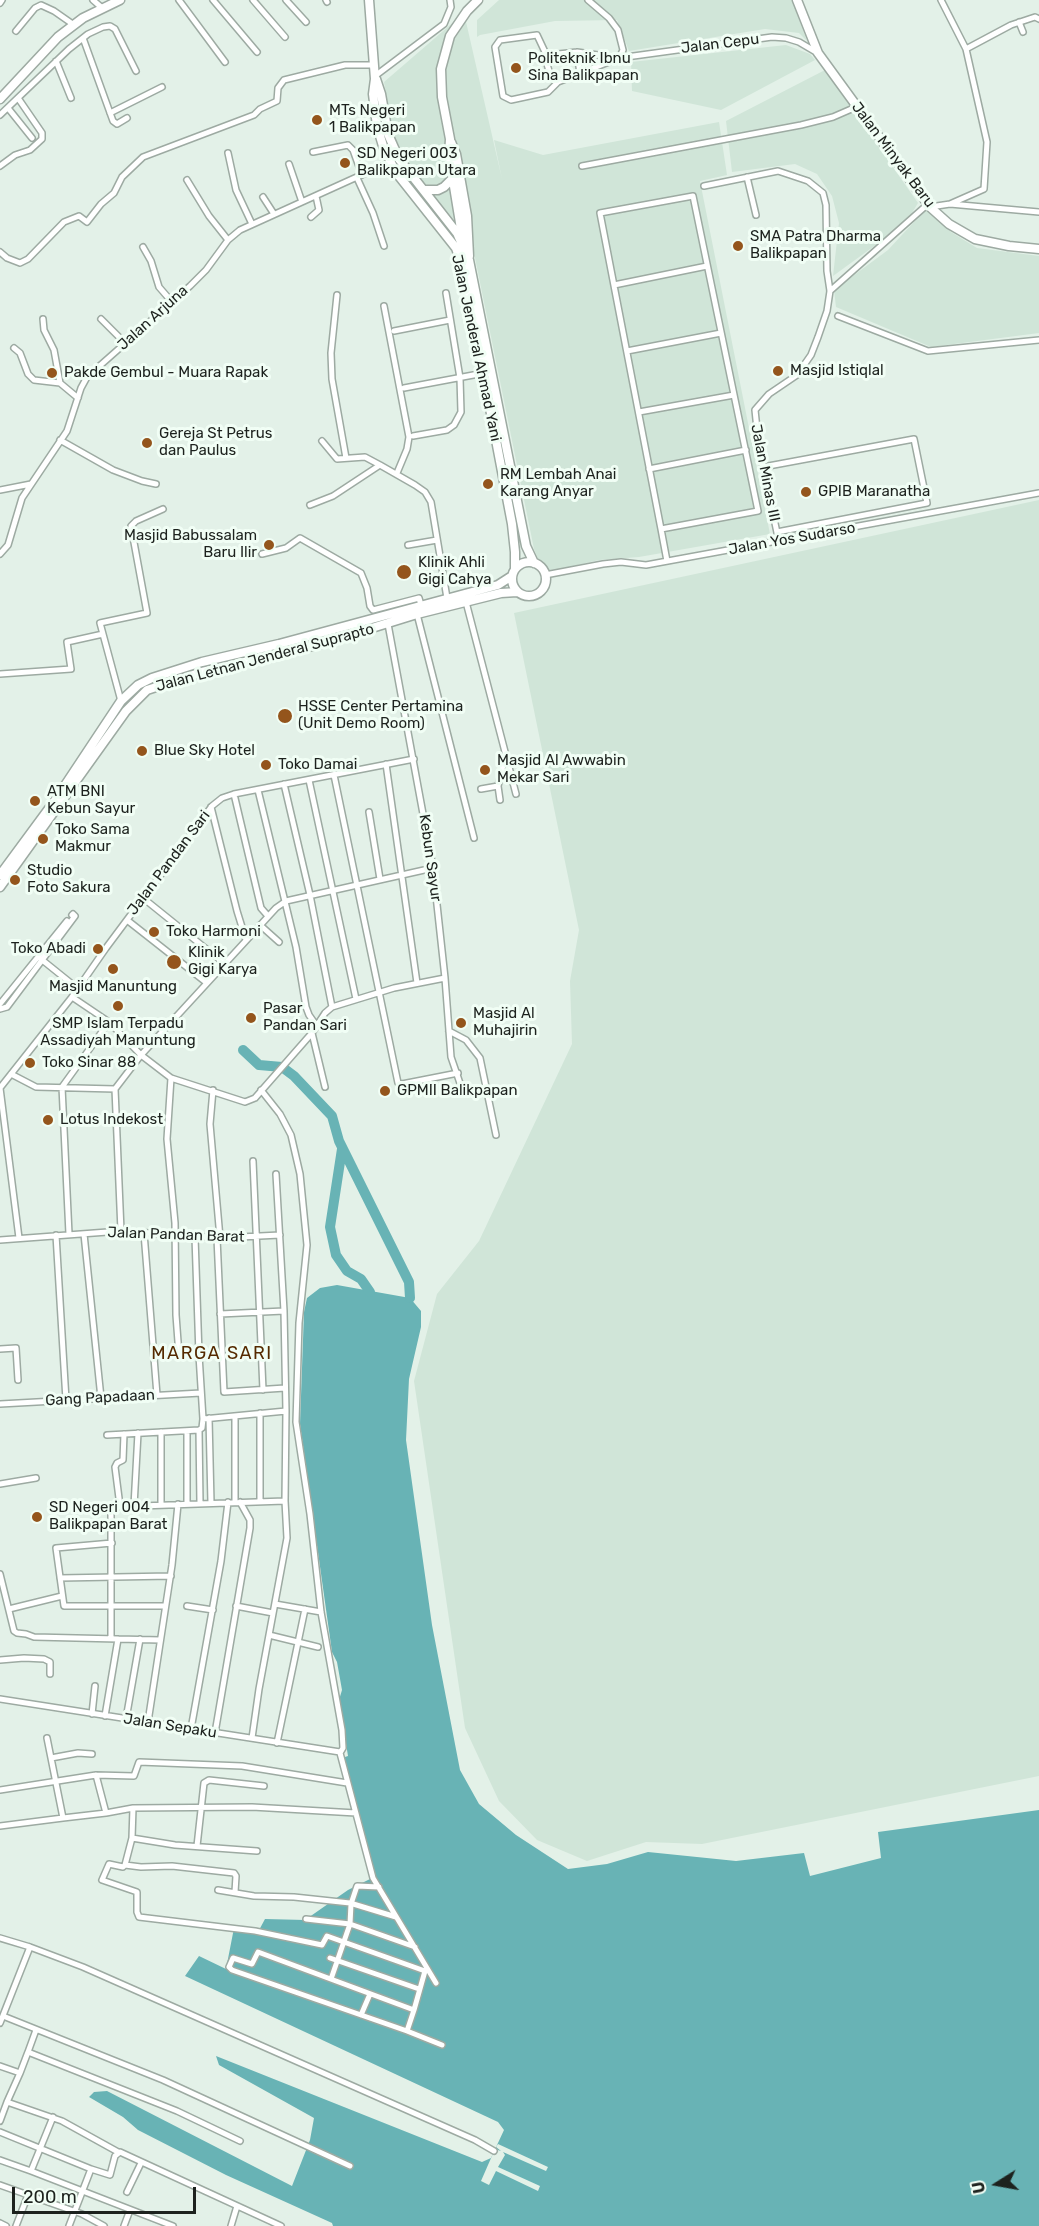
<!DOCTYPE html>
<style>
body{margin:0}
#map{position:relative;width:1039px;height:2226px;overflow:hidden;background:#e3f1e8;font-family:Rubik,sans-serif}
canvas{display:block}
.north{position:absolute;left:967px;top:2154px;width:60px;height:60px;-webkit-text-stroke:4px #f1fef5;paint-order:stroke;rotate:259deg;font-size:16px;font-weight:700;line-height:24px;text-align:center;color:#1d221e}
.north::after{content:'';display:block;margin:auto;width:21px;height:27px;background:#1d221e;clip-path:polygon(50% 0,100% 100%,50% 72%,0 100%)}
.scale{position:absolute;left:12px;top:2187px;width:184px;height:27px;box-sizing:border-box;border:3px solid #1d221e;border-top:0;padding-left:8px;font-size:18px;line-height:21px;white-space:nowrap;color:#1d221e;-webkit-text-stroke:4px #f1fef5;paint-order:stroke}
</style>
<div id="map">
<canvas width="1039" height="2226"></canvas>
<div class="north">U</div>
<div class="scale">200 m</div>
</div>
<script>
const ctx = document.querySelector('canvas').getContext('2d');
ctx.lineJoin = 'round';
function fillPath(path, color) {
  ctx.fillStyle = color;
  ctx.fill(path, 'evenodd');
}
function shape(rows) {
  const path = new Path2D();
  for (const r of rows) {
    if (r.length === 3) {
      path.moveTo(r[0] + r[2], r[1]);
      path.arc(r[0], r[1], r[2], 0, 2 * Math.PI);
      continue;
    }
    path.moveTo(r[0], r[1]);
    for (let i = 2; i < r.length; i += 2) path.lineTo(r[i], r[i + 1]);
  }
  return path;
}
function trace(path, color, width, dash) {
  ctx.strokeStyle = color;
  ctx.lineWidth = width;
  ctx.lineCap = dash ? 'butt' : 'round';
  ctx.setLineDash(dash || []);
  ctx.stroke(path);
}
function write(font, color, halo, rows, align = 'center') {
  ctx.font = font + ' Rubik,sans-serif';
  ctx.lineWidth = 6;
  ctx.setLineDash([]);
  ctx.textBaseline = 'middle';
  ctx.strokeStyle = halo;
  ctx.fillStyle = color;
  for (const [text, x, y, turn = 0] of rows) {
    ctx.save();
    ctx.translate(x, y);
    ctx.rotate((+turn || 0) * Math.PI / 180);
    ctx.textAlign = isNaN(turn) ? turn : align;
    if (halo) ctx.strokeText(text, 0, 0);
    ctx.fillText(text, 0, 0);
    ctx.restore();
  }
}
fillPath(shape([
 [499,0,792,0,807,41,799,33,765,29,629,51,617,20,555,21,480,35,477,37,477,20],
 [464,13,502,179,494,140,543,155,719,122,727,175,700,181,770,534,639,557,599,560,551,571,540,564,534,549,471,238,428,191,405,157,393,134,384,82],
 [786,45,810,54,815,60,721,110,632,91,631,62],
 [825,70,918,203,906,223,833,276,839,223,832,196,817,174,795,164,732,172,726,121],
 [926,209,951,232,977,248,1039,256,1039,333,931,347,836,307,834,290,888,250],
 [1039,500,1039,1776,702,1844,646,1842,587,1861,537,1840,499,1801,465,1728,414,1381,437,1294,479,1241,572,1044,570,981,579,930,514,613]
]), '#d0e5d8');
fillPath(shape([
 [337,1285,410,1298,421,1311,421,1327,409,1379,406,1440,432,1625,460,1770,479,1804,516,1835,568,1869,607,1864,648,1852,736,1861,804,1853,810,1876,881,1858,878,1832,1039,1810,1039,2226,333,2226,332,2223,226,2175,138,2130,123,2117,89,2097,94,2092,107,2091,292,2186,310,2140,314,2118,219,2065,216,2056,482,2162,491,2158,504,2130,498,2122,185,1976,199,1956,226,1969,234,1928,258,1932,265,1919,305,1920,348,1890,372,1878,342,1758,348,1756,339,1700,342,1690,337,1662,332,1652,300,1424,304,1312,307,1298,320,1288]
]), '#68b3b5');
fillPath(shape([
 [498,2144,548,2167,546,2171,503,2152,505,2155,498,2167,540,2186,538,2191,496,2171,489,2185,481,2181,495,2149,501,2151,496,2147]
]), '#e3f1e8');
trace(shape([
 [243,1050,259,1065,282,1067,294,1076,332,1116,339,1141,409,1282,410,1298],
 [342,1149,330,1227,336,1255,347,1271,361,1279,370,1292]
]), '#68b3b5', 10);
const minor = shape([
 [93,0,101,7],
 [179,0,225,62],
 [213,0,257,52],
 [253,0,285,37],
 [286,0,306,22],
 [326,0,327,2],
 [588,0,609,18,618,30,623,50,619,58],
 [941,0,966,49,987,142,984,189,950,204],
 [0,3,2,0],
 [1019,22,1023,32],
 [16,31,35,8,41,5,54,11,74,25],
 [83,38,113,121,117,124,127,118],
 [966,49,1011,25,1035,17,1039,19],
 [577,52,580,74],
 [549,55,547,64,549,71,553,79,558,82],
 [619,58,577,52,549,55,545,52,537,35,500,40,495,47,503,96,511,100,548,92,558,82,619,58,772,37,786,38,799,42,816,52],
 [56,61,71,98],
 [375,76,444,24,451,7,450,0],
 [8,108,32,138],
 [110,113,162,87],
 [0,115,69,49,88,34,103,27,110,26,115,29,136,71],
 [313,152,348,145,353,150,362,175],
 [228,153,236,190,252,224],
 [289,164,302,202],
 [0,166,15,155,30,150,42,139,42,133,18,98],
 [582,166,801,125,833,117,856,107],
 [747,177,756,215],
 [357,178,373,213,384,246],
 [187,180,209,216,228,240],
 [704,186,778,171,808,181,823,193,826,205,827,271,830,291,827,311,818,337,811,355,797,375,769,394,755,410,759,448,779,542],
 [263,197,274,214],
 [930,207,950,204,1039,212],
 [311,217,319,210,316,196],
 [143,247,151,261,159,287,172,302],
 [0,252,7,258,20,263,28,259,64,222,79,216,87,222,101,204,114,193,122,177,143,157,254,115,260,109,277,101,278,88,284,80,345,65,374,65],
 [614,285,707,266],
 [830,291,928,204],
 [337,295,331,353,332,379,346,458],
 [384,306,409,437,407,449,397,473],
 [838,316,928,351,1039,340],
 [43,319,44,330,54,350,60,383],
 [101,319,125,343],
 [394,331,450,320],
 [14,348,20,353,28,374,34,380,60,383,78,398],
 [627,351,721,333],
 [404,388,484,373],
 [639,412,734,395],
 [413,436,447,430,454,425,461,412,460,378,446,293],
 [60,440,113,470,142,481,156,484],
 [322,441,337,459,365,457,380,465],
 [763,467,914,439,927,503,777,532],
 [649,469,746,450],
 [0,490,31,484],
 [310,505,333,496,380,465,415,485,425,492,431,502,447,598],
 [661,529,758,511,693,196,600,213,661,529,667,561],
 [408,545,437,540],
 [0,554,8,545,22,498,67,431,81,388,87,377,190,286,206,270,228,240,240,230,390,162],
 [262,554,286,548,300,538,361,573,367,588,370,606,373,610,419,598,421,605],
 [545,575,603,564,621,562,646,565,1039,493],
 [466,602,516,794],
 [417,614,474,838],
 [388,624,433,868,445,978,451,1057,463,1092],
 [0,674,71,669,67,642,103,634],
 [121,701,100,623,147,613,131,526,136,521,163,509],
 [386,764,417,983],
 [334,775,398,1083,402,1084,458,1073],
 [309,780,356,999],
 [284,784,310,895,332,1007],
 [481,789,498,786],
 [258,790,296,947,306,1007,309,1015,316,1025],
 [234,794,261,908,268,916],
 [500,800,498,786,505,757],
 [211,807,237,911,246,940],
 [369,812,380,879],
 [143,898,225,964],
 [127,920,207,983],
 [260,925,279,942],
 [41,959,77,988],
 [72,997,109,1022,141,1055,171,1078,245,1102,255,1098,312,1033,325,1013,332,1007,394,988,445,978],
 [0,1004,67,921],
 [0,1009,7,1007,75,916,73,914,72,915],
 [449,1031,466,1040,480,1058,496,1135],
 [312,1033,325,1087],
 [11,1074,36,1087,115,1089],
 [171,1078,167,1139,175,1223,176,1315,179,1355],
 [0,1088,72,997,106,948,212,806,222,798,234,794,414,759],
 [0,1088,19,1238],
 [213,1090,210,1124,220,1238],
 [261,1090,280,1114,291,1135,300,1174,307,1245,299,1323,296,1422,310,1514,321,1612,342,1730,343,1748,340,1753,373,1878,436,1983],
 [253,1161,263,1390],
 [276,1174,284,1311,286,1411],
 [121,1231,115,1089,141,1055,276,908,286,901,433,868],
 [144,1233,157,1395],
 [69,1234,62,1087,109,1022],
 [84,1234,101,1398],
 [56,1235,66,1400],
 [195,1237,199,1355,203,1419,286,1411,285,1501,287,1538,259,1689,252,1738],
 [217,1238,224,1392,285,1388],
 [0,1240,121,1231,220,1238,280,1235],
 [220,1314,284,1311],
 [0,1349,16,1348,18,1380],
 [0,1404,201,1393],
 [235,1416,235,1502],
 [209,1418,211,1503],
 [199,1430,200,1503],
 [107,1435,199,1430,202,1428,203,1419],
 [0,1484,36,1478],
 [260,1502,260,1413],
 [187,1503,187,1431],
 [161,1505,161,1432],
 [120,1506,115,1467,117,1463,123,1460,124,1434],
 [134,1506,138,1433],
 [112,1543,56,1548,64,1606,165,1606],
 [0,1574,14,1631,17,1633,26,1634,34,1637,160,1640],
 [60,1578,171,1576],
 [275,1604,321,1612],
 [187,1606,213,1610],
 [236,1606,273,1613],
 [9,1609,62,1596],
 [269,1635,318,1647],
 [111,1638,111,1507,285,1501],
 [0,1660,24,1658,44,1659,50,1662,50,1674],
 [0,1699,340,1752],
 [92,1714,95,1686],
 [105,1716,118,1639],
 [126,1719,140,1639],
 [148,1722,172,1565,178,1504],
 [191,1729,221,1561,228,1502],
 [215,1733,250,1528,250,1520,240,1502],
 [47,1738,63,1818,106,1813,133,1808,252,1807,356,1813],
 [277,1743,305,1609],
 [51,1758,78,1753,92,1754],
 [96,1775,106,1813],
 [0,1790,96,1775,134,1776,139,1762,242,1766,347,1783],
 [133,1808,132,1838,125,1865,123,1867,109,1864,102,1880,137,1892,137,1912,139,1917,255,1931,322,1945,327,1936,425,1971],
 [0,1826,63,1818],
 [132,1838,175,1845,257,1851],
 [197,1846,204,1783,209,1780,264,1786],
 [125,1865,141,1867,172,1866,234,1873,236,1876,235,1892],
 [218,1890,254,1896,294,1897,350,1903,396,1917],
 [306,1919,350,1924,351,1904,357,1886,379,1887],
 [0,1938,30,1947,83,1967,475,2140,494,2151],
 [330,1958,419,1989],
 [427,1969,425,1971,414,2010,258,1952,252,1964,233,1958,229,1967,232,1970,407,2031,442,2045],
 [331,1979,350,1924,415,1947],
 [361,2015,370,1994],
 [3,2016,163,2080,350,2166],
 [0,2023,30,1947],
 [36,2030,28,2052,177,2111,240,2141],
 [407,2031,414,2010],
 [0,2066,20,2073,7,2102,62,2121,118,2152],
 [20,2073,28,2052],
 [53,2117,31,2171,173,2226],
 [0,2121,7,2102],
 [0,2132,91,2169],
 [0,2160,31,2171],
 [0,2185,82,2214,104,2226],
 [127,2192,141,2163],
 [0,2223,6,2226],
 [16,2226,28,2195],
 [69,2226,91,2169,110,2175,115,2156,120,2152,281,2226],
 [124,2226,130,2210],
 [231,2226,237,2206]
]);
const secondary = shape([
 [369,0,375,79,373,94,377,126,383,146,395,171,456,248,464,272,512,524,515,552,515,569],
 [797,0,818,53,930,207,949,224,975,239,1009,246,1039,249],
 [376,79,381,94,388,134,399,159,457,233,469,260,526,546,534,563],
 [0,99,58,37,83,18,120,0],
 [451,142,456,154,467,216,469,256],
 [424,190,438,190,444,187,453,178],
 [463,241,449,156,450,139,442,97,441,69,450,36,467,11,478,0],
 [529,579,17],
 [0,875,56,799,121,701,138,685,152,678,202,662,279,644,498,585,512,576],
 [0,887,126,711,147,690,202,672,317,645,417,614,501,593,517,592]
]);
trace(minor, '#9daaa2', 8);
trace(secondary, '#9daaa2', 11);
trace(minor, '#fff', 5);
trace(secondary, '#fff', 8);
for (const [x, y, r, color] of [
 [516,68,6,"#94551c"],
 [317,120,6,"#94551c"],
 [345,163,6,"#94551c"],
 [738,246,6,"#94551c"],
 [778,371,6,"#94551c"],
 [52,373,6,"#94551c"],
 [147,443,6,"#94551c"],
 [488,484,6,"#94551c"],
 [806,492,6,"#94551c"],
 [269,545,6,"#94551c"],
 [404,572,8,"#94551c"],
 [285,716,8,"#94551c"],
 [142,751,6,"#94551c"],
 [266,765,6,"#94551c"],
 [485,770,6,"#94551c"],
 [35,801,6,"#94551c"],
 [43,839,6,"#94551c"],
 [15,880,6,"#94551c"],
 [154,932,6,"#94551c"],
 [98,949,6,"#94551c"],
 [174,962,8,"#94551c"],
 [113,969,6,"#94551c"],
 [118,1006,6,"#94551c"],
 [251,1018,6,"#94551c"],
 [461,1023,6,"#94551c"],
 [30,1063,6,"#94551c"],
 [385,1091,6,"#94551c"],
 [48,1120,6,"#94551c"],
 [37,1517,6,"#94551c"]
]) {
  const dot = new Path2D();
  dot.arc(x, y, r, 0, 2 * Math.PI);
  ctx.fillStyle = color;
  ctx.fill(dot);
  trace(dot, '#f1fef5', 2);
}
write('15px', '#1d221e', '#f1fef5', [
 ["Jalan Cepu",720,44,-7],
 ["Jalan Minyak Baru",893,155,53],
 ["Jalan Arjuna",153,318,-42],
 ["Jalan Jenderal Ahmad Yani",476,348,78],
 ["Jalan Minas III",765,473,79],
 ["Jalan Yos Sudarso",792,539,-10],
 ["Jalan Letnan Jenderal Suprapto",265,658,-15],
 ["Kebun Sayur",430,858,82],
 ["Jalan Pandan Sari",169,863,-53],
 ["Jalan Pandan Barat",176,1235,2],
 ["Gang Papadaan",100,1398,-3],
 ["Jalan Sepaku",170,1726,9]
]);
write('15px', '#1d221e', '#f1fef5', [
 ["Politeknik Ibnu",528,59],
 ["Sina Balikpapan",528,76],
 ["MTs Negeri",329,111],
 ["1 Balikpapan",329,128],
 ["SD Negeri 003",357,154],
 ["Balikpapan Utara",357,171],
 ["SMA Patra Dharma",750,237],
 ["Balikpapan",750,254],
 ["Masjid Istiqlal",790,371],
 ["Pakde Gembul - Muara Rapak",64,373],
 ["Gereja St Petrus",159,434],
 ["dan Paulus",159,451],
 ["RM Lembah Anai",500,475],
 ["Karang Anyar",500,492],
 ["GPIB Maranatha",818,492],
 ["Masjid Babussalam",257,536,"right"],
 ["Baru Ilir",257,553,"right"],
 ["Klinik Ahli",418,563],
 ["Gigi Cahya",418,580],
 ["HSSE Center Pertamina",298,707],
 ["(Unit Demo Room)",298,724],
 ["Blue Sky Hotel",154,751],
 ["Masjid Al Awwabin",497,761],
 ["Mekar Sari",497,778],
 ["Toko Damai",278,765],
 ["ATM BNI",47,792],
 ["Kebun Sayur",47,809],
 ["Toko Sama",55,830],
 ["Makmur",55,847],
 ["Studio",27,871],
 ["Foto Sakura",27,888],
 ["Toko Harmoni",166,932],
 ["Toko Abadi",86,949,"right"],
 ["Klinik",188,953],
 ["Gigi Karya",188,970],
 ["Masjid Manuntung",113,987,"center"],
 ["Pasar",263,1009],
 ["Pandan Sari",263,1026],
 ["Masjid Al",473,1014],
 ["Muhajirin",473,1031],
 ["SMP Islam Terpadu",118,1024,"center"],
 ["Assadiyah Manuntung",118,1041,"center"],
 ["Toko Sinar 88",42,1063],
 ["GPMII Balikpapan",397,1091],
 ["Lotus Indekost",60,1120],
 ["SD Negeri 004",49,1508],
 ["Balikpapan Barat",49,1525]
], 'left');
ctx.letterSpacing = '1.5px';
write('18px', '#552a00', '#f1fef5', [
 ["MARGA SARI",212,1354]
]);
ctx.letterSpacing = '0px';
</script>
